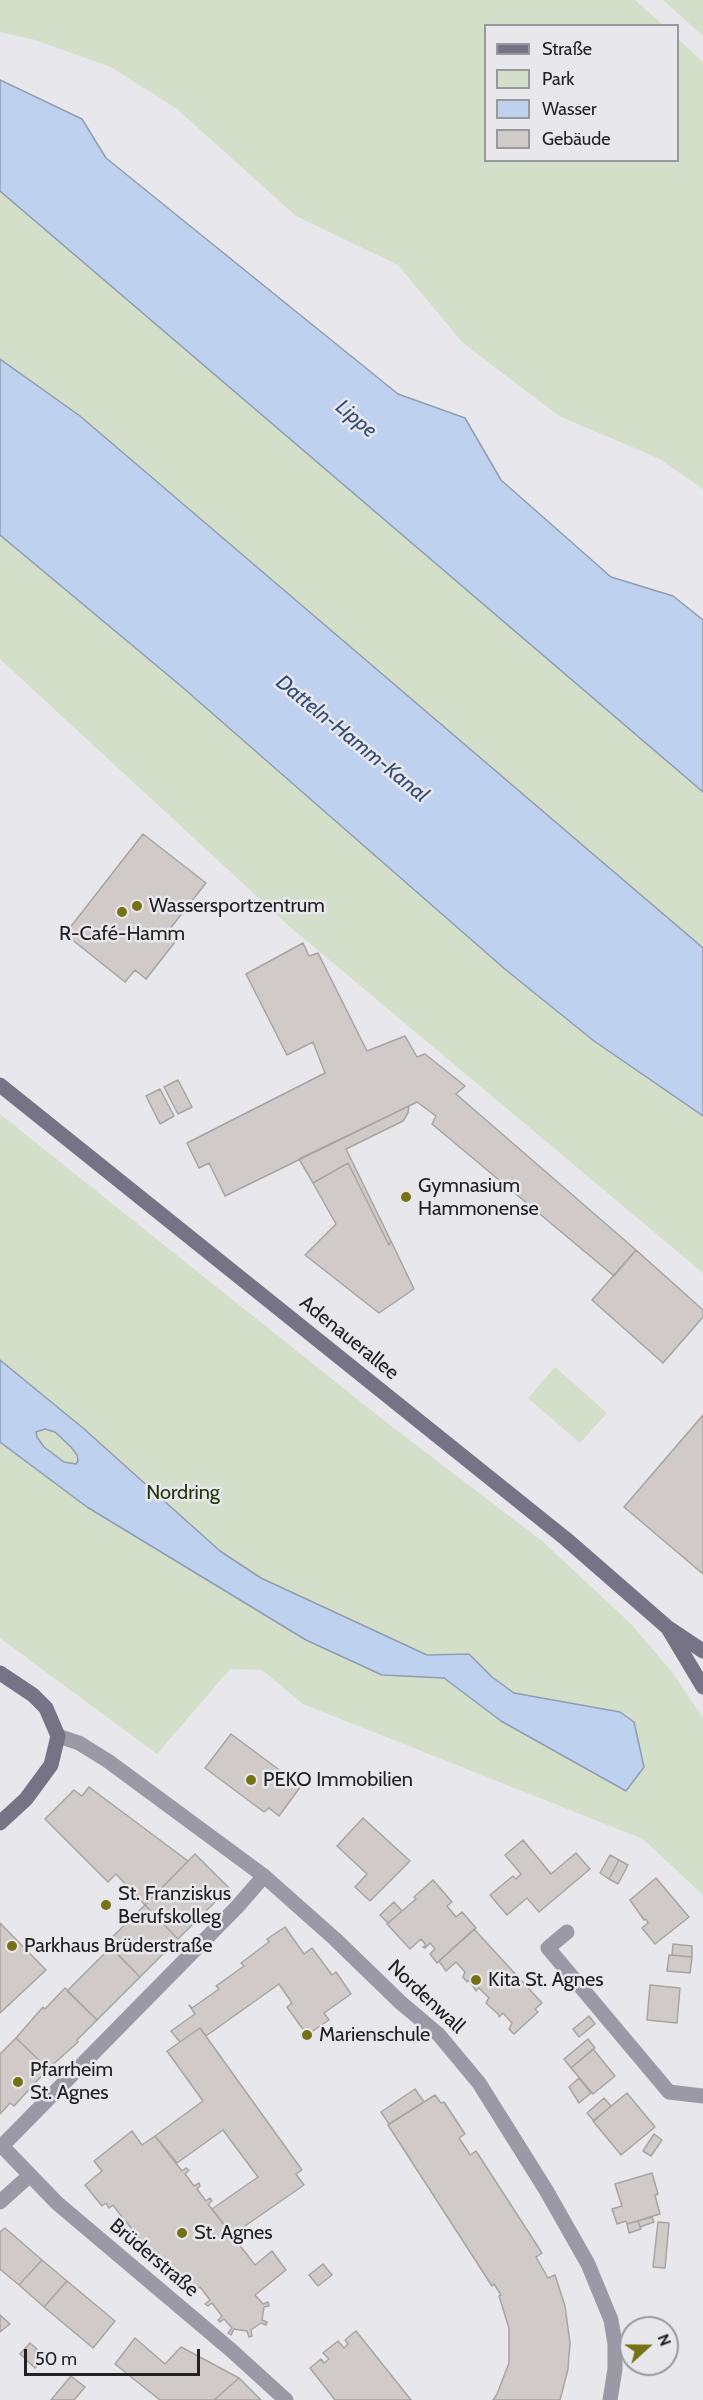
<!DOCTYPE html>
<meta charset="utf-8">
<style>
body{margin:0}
#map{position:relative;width:703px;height:2400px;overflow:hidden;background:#e8e7ec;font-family:Cabin,sans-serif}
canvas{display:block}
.legend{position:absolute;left:484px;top:24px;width:195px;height:138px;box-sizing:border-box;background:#e8e7ec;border:2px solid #99989c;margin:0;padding:8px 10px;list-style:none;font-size:18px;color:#222224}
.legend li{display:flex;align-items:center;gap:12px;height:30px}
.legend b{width:30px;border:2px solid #99989c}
.north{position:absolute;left:619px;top:2316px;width:60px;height:60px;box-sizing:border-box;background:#e8e7ec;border:2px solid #99989c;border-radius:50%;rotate:69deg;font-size:16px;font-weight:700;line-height:24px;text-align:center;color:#222224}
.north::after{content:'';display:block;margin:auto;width:21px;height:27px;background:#757114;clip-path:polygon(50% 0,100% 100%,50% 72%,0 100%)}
.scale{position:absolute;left:24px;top:2349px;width:176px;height:27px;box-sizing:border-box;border:3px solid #222224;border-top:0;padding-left:8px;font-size:18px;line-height:21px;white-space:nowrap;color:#222224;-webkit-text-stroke:4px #e8e7ec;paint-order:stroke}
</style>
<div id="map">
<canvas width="703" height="2400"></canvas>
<ul class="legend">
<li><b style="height:8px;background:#767387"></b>Straße</li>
<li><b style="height:16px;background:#d3dfc9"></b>Park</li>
<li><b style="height:16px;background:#bed2ef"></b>Wasser</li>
<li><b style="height:16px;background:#d0cbc8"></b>Gebäude</li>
</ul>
<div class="north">N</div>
<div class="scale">50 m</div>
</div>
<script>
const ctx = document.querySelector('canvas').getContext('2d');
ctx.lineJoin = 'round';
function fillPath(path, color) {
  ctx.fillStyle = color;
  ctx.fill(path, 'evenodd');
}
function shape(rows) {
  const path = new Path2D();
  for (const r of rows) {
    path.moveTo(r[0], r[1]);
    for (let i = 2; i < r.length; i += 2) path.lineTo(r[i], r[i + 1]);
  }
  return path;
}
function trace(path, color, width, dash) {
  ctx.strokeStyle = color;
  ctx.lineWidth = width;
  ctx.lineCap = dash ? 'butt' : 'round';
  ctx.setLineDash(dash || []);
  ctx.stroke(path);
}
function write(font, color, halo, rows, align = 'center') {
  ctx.font = font + ' Cabin,sans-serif';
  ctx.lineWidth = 5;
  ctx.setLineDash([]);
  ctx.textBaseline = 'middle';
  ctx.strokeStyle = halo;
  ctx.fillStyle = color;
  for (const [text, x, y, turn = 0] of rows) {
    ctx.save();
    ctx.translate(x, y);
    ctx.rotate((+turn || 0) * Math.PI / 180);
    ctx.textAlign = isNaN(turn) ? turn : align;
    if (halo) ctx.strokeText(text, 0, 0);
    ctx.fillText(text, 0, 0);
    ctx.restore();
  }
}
fillPath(shape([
 [0,0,635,0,663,25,486,26,486,160,678,160,678,39,703,62,703,489,658,458,559,416,463,343,398,265,296,216,177,109,111,67,35,40,0,32],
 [663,0,703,0,703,36],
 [0,191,703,792,703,948,80,416,0,359],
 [0,535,181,686,506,970,594,1041,703,1116,703,1273,289,926,0,659],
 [0,1114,382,1419,542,1541,631,1624,672,1672,703,1718,703,1895,643,1839,303,1704,262,1670,230,1669,157,1754,0,1638],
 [555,1367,607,1413,580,1443,528,1398]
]), '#d3dfc9');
const water = shape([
 [0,80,82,119,106,158,398,394,465,418,501,480,611,577,673,596,703,620,703,792,0,191,0,80],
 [0,359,80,416,703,948,703,1116,594,1041,506,970,181,686,0,535,0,359],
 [0,1360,83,1428,220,1551,261,1578,427,1655,469,1654,492,1677,514,1693,620,1712,634,1722,644,1767,626,1791,501,1721,444,1678,382,1675,306,1640,87,1507,0,1442,0,1360],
 [45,1429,55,1432,71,1447,77,1455,78,1461,76,1464,64,1462,44,1447,37,1437,36,1432,45,1429]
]);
fillPath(water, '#bed2ef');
trace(water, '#8f9db2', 1.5);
const building = shape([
 [143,834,206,883,169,930,179,937,146,979,135,970,125,982,65,934,143,834],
 [303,943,309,956,318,953,367,1051,405,1036,417,1057,425,1054,465,1086,456,1094,636,1250,614,1276,432,1124,436,1116,417,1102,225,1196,209,1163,199,1168,187,1143,325,1073,313,1042,287,1055,246,974,303,943],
 [178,1080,192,1107,178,1114,164,1087,178,1080],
 [160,1089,174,1116,160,1124,146,1096,160,1089],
 [409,1106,408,1113,403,1121,346,1149,391,1241,389,1245,348,1163,313,1183,299,1159,409,1106],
 [348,1163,389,1245,391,1241,414,1289,379,1313,305,1255,336,1224,313,1183,348,1163],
 [636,1250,703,1310,703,1317,663,1363,592,1300,636,1250],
 [703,1415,703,1574,624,1507,703,1415],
 [231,1734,301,1786,279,1816,269,1808,264,1812,205,1768,231,1734],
 [89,1787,188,1861,145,1905,116,1874,108,1882,45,1819,74,1790,82,1796,89,1787],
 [363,1818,410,1861,370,1901,355,1887,367,1874,337,1846,363,1818],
 [523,1840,551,1874,576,1853,590,1869,539,1912,527,1898,507,1915,490,1895,513,1876,516,1879,521,1874,505,1855,523,1840],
 [195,1854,229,1888,178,1939,145,1905,195,1854],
 [610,1855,619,1860,609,1879,600,1873,610,1855],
 [619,1860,628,1865,618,1884,609,1879,619,1860],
 [656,1878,689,1917,655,1944,642,1928,648,1923,646,1919,644,1920,630,1900,656,1878],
 [433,1880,452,1902,447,1906,456,1917,462,1912,476,1928,437,1963,430,1954,435,1949,430,1943,425,1948,423,1947,426,1945,421,1939,410,1949,387,1924,416,1899,414,1897,433,1880],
 [394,1902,402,1911,388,1923,380,1915,394,1902],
 [145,1905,178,1939,140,1977,106,1943,145,1905],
 [0,1923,46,1970,0,2013,0,1923],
 [285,1927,304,1954,312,1948,332,1975,336,1972,351,1994,324,2013,329,2020,307,2035,287,2007,292,2003,279,1984,206,2036,200,2028,180,2042,171,2031,195,2014,189,2005,192,2008,219,1989,216,1986,244,1966,241,1963,269,1942,267,1939,285,1927],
 [474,1929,542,2003,535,2009,538,2012,514,2034,509,2029,512,2023,503,2013,499,2017,499,2015,486,2003,489,1998,479,1988,476,1991,469,1980,467,1982,463,1977,465,1972,456,1962,446,1971,439,1961,474,1929],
 [673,1944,692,1946,692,1957,672,1955,673,1944],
 [111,1947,140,1977,97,2020,67,1991,111,1947],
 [669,1955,692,1957,690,1973,667,1971,669,1955],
 [650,1985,680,1988,677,2023,647,2020,650,1985],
 [65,1988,97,2020,77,2040,78,2042,48,2069,16,2038,43,2007,45,2009,65,1988],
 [589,2016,595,2024,579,2037,573,2029,589,2016],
 [200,2028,302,2170,296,2174,304,2185,232,2235,212,2209,258,2177,223,2130,177,2163,155,2136,203,2101,167,2051,200,2028],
 [16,2038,48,2069,14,2106,10,2103,0,2114,0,2054,16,2038],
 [588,2039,595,2048,571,2068,564,2059,588,2039],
 [593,2049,615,2076,593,2094,571,2068,593,2049],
 [579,2078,591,2093,579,2103,569,2087,579,2078],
 [415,2089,424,2102,389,2124,381,2112,415,2089],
 [627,2093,655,2127,621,2155,593,2121,627,2093],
 [435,2095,441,2103,444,2102,465,2134,459,2138,469,2153,470,2155,476,2151,542,2253,536,2257,548,2278,555,2275,565,2306,570,2343,568,2369,560,2400,493,2400,497,2394,509,2363,509,2328,499,2296,501,2295,494,2284,492,2286,388,2125,435,2095],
 [604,2098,611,2106,594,2121,587,2113,604,2098],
 [132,2131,142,2145,155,2136,182,2171,186,2168,189,2170,185,2174,194,2186,199,2183,200,2186,197,2189,206,2201,210,2198,212,2201,208,2204,255,2265,272,2251,286,2270,255,2295,263,2304,268,2302,269,2306,264,2307,262,2320,267,2322,266,2325,261,2323,251,2330,252,2336,249,2337,247,2331,234,2329,231,2335,228,2333,232,2328,224,2319,220,2322,218,2320,222,2316,212,2303,208,2306,205,2304,210,2300,200,2287,192,2293,180,2276,173,2281,160,2265,156,2268,154,2265,158,2262,148,2250,144,2253,142,2250,146,2247,136,2235,132,2238,131,2235,134,2232,125,2220,121,2223,119,2220,122,2217,113,2205,109,2208,106,2203,102,2206,85,2185,102,2171,94,2161,132,2131],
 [654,2134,662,2140,651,2156,643,2151,654,2134],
 [652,2173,658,2194,655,2195,660,2214,627,2224,626,2221,617,2224,612,2209,622,2206,615,2184,652,2173],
 [652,2217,654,2222,640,2227,638,2221,652,2217],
 [638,2221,641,2229,629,2233,627,2224,638,2221],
 [658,2222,669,2223,665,2268,653,2267,658,2222],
 [5,2228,42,2260,19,2285,0,2269,0,2232,5,2228],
 [42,2260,67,2281,44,2307,19,2285,42,2260],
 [323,2264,332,2275,318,2286,309,2275,323,2264],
 [67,2281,115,2321,93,2348,44,2307,67,2281],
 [0,2315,10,2324,0,2332,0,2315],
 [356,2331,411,2400,335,2400,310,2368,321,2359,324,2363,329,2359,323,2353,338,2341,344,2348,348,2344,345,2340,356,2331],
 [135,2338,165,2364,181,2347,239,2378,214,2400,160,2400,115,2364,135,2338],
 [30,2343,37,2349,35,2351,43,2358,35,2368,20,2354,30,2343],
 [71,2376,85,2387,74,2400,51,2400,71,2376],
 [239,2378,261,2400,214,2400,239,2378]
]);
fillPath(building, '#d0cbc8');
trace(building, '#a8a4a1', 1.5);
trace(shape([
 [58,1736,79,1743,108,1761,264,1876,335,1939,400,2002,439,2035,479,2083,546,2190,588,2264,611,2320,615,2344,615,2369,610,2400],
 [567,1932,548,1948,669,2092,703,2096],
 [0,2144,57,2203,231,2350,286,2400],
 [2,2146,237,1907,264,1876],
 [0,2202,29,2176]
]), '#9b99a6', 15);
trace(shape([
 [0,1085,566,1539,667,1627,703,1651],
 [669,1630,703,1687],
 [0,1673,33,1695,46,1708,58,1736,51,1765,26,1799,0,1823]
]), '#767387', 15);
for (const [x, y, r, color] of [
 [137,906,6,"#757114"],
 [122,912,6,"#757114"],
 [406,1197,6,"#757114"],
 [251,1780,6,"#757114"],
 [106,1905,6,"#757114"],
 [12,1946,6,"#757114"],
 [476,1980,6,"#757114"],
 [307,2035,6,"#757114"],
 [18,2082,6,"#757114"],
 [182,2233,6,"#757114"]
]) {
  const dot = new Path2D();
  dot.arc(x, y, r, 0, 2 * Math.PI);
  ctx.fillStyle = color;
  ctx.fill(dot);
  trace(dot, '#e8e7ec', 2);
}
write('20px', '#222224', '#e8e7ec', [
 ["Wassersportzentrum",149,906],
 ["R-Café-Hamm",122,934,"center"],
 ["Gymnasium",418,1186],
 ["Hammonense",418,1209],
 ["PEKO Immobilien",263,1780],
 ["St. Franziskus",118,1894],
 ["Berufskolleg",118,1917],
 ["Parkhaus Brüderstraße",24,1946],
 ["Kita St. Agnes",488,1980],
 ["Marienschule",319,2035],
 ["Pfarrheim",30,2070],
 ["St. Agnes",30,2093],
 ["St. Agnes",194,2233]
], 'left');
write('20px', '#222224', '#e8e7ec', [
 ["Adenauerallee",349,1338,39],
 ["Nordenwall",426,1997,43],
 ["Brüderstraße",154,2258,40]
]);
write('20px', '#233809', '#e8e7ec', [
 ["Nordring",183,1493]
]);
write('italic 21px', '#314d75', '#e8e7ec', [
 ["Lippe",356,419,40],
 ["Datteln-Hamm-Kanal",352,739,39]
]);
</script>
